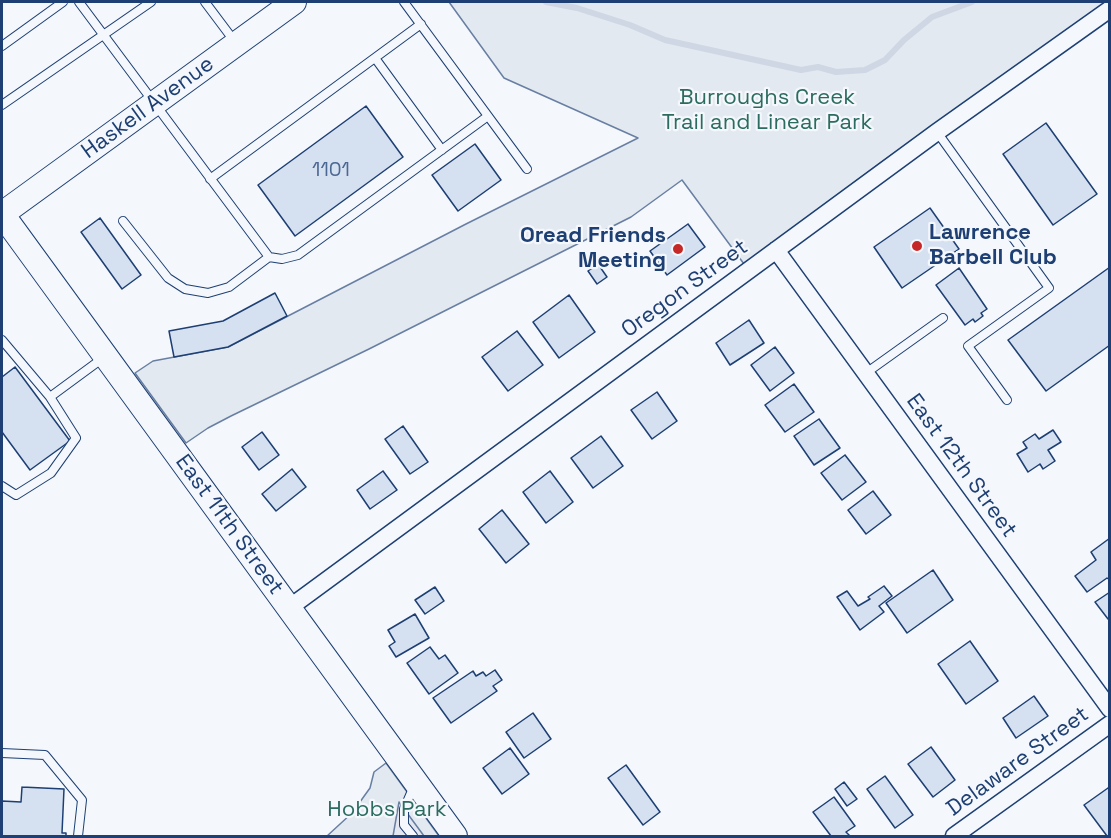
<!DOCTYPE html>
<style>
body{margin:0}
#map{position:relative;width:1111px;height:838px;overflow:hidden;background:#f4f7fb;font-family:"Space Grotesk",sans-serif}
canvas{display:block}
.frame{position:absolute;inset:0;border:3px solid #1d3f73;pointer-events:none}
</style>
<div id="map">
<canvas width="1111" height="838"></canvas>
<div class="frame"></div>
</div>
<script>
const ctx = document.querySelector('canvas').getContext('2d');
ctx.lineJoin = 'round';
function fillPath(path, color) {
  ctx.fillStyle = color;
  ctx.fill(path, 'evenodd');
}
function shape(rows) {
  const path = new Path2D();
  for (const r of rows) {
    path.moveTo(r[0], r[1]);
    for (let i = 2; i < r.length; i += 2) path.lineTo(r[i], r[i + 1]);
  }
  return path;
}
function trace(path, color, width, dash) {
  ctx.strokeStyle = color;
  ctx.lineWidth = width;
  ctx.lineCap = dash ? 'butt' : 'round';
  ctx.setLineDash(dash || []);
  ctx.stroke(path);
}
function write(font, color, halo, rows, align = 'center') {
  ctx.font = font + ' "Space Grotesk",sans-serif';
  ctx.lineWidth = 4.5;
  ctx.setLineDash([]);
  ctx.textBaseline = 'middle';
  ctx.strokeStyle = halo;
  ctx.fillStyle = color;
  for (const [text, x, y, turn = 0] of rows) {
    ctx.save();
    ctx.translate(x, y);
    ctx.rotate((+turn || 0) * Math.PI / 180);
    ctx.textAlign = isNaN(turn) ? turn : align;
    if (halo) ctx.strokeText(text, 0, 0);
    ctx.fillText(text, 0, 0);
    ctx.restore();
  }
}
const green = shape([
 [449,2,1106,2,880,163,744,264,682,180,631,217,369,349,231,416,208,428,186,443,135,373,153,361,228,347,466,224,638,138,504,78,449,2],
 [386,763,439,836,327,836,352,813,370,788,374,772,386,763]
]);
fillPath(green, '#e3e9f0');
trace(green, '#687fa3', 1.5);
const parking = shape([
 [399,802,424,836,393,836,399,802]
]);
fillPath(parking, '#e3e8f0');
trace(parking, '#687fa3', 1.5);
trace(shape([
 [546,2,577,8,630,25,665,40,801,70,818,67,836,72,865,70,885,60,904,40,932,17,972,2]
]), '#cfd7e4', 6);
const building = shape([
 [366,106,403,157,295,236,258,185,366,106],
 [1046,123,1097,194,1053,225,1003,154,1046,123],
 [475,144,501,180,458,211,432,175,475,144],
 [930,208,959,249,902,288,874,247,930,208],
 [100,218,141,275,122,289,81,232,100,218],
 [688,224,705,247,667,275,650,251,688,224],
 [598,264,607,277,597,284,588,271,598,264],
 [1110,267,1110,345,1046,391,1008,340,1110,267],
 [959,268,987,309,981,313,983,316,975,322,973,319,965,325,936,285,959,268],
 [275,293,287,316,228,347,174,357,169,331,223,321,275,293],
 [569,295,595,332,559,358,533,322,569,295],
 [749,320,764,343,730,365,716,343,749,320],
 [517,331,543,365,508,391,482,357,517,331],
 [775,347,794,373,770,391,751,365,775,347],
 [15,367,70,441,30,470,2,432,2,377,15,367],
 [794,384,814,412,785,432,765,405,794,384],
 [657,392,677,421,652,439,631,410,657,392],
 [819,419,840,448,814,465,794,436,819,419],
 [403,426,428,462,410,474,385,439,403,426],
 [1053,430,1061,442,1048,450,1055,461,1043,469,1040,464,1028,472,1017,454,1027,448,1023,442,1035,434,1039,439,1053,430],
 [262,432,279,455,259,470,242,447,262,432],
 [601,436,623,466,593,488,571,458,601,436],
 [845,455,866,482,842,500,821,473,845,455],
 [292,469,306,487,276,511,262,494,292,469],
 [383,471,397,490,370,509,357,490,383,471],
 [550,471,573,502,546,523,523,492,550,471],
 [873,491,891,515,866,534,848,510,873,491],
 [502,510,529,544,506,563,479,529,502,510],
 [1110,538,1110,580,1107,578,1087,592,1075,576,1096,560,1091,552,1110,538],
 [933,570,953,600,907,633,886,603,933,570],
 [884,586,892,596,879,606,884,612,860,630,837,597,847,591,858,606,870,599,868,597,884,586],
 [435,587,444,601,425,614,415,600,435,587],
 [1110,592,1110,618,1108,619,1095,602,1110,592],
 [415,614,429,638,396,657,389,646,395,642,388,630,415,614],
 [970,641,998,681,966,704,938,664,970,641],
 [430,647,439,659,445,655,458,673,429,694,407,663,430,647],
 [495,670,502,680,493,686,497,691,451,723,433,698,473,671,476,676,483,672,486,676,495,670],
 [1034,696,1048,716,1016,738,1003,718,1034,696],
 [533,713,551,739,524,758,506,732,533,713],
 [931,747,955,780,933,797,908,764,931,747],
 [510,748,529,774,502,794,483,768,510,748],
 [626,765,660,812,643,825,608,778,626,765],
 [885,776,913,815,895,828,867,789,885,776],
 [844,782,857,799,847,806,835,789,844,782],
 [22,787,64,789,62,833,66,833,66,836,2,836,2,801,21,802,22,787],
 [1108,788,1110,790,1110,836,1107,836,1084,805,1108,788],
 [834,797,855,826,846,832,850,836,831,836,813,812,834,797]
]);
fillPath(building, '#d5e0f0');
trace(building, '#1d3f73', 1.5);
const lane = shape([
 [79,2,269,257,282,259,298,255,488,116],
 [205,2,235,42],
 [404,2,527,169],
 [2,46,63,2],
 [375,58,442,150],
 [2,105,151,2],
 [937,132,1049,288,968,346,1007,400],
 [210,179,421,24],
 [123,221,168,278,185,289,208,293,229,287,269,257],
 [2,340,50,397,76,438,51,473,16,495,2,486],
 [866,373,943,318],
 [50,397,103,358],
 [2,753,45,755,82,800,78,836],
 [413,836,404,825,404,809,414,786]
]);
const street = shape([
 [776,250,1110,709],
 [289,608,937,132,1110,9],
 [954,836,1110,724]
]);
const secondary = shape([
 [2,214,455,836],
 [2,214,294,2]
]);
trace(lane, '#1d3f73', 10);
trace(street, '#1d3f73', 19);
trace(secondary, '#1d3f73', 26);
trace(lane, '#f4f7fb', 8);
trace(street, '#f4f7fb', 16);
trace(secondary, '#f4f7fb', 24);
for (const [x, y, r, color] of [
 [917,246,6,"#c62828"],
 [678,249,6,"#c62828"]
]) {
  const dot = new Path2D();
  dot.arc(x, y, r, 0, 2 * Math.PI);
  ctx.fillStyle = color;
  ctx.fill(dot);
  trace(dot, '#f4f7fb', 2);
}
write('20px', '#4b6792', null, [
 ["1101",331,171]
]);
write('22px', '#2c6c60', '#f4f7fb', [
 ["Burroughs Creek",767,98],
 ["Trail and Linear Park",767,123],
 ["Hobbs Park",387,810]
]);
write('22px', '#1d3f73', '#f4f7fb', [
 ["Haskell Avenue",148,108,-36],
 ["Oregon Street",685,289,-36],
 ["East 12th Street",961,466,54],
 ["East 11th Street",229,525,54],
 ["Delaware Street",1018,762,-36]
]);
write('bold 22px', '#1d3f73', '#f4f7fb', [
 ["Lawrence",929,233],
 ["Barbell Club",929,258],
 ["Oread Friends",666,236,"right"],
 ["Meeting",666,261,"right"]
], 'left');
</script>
